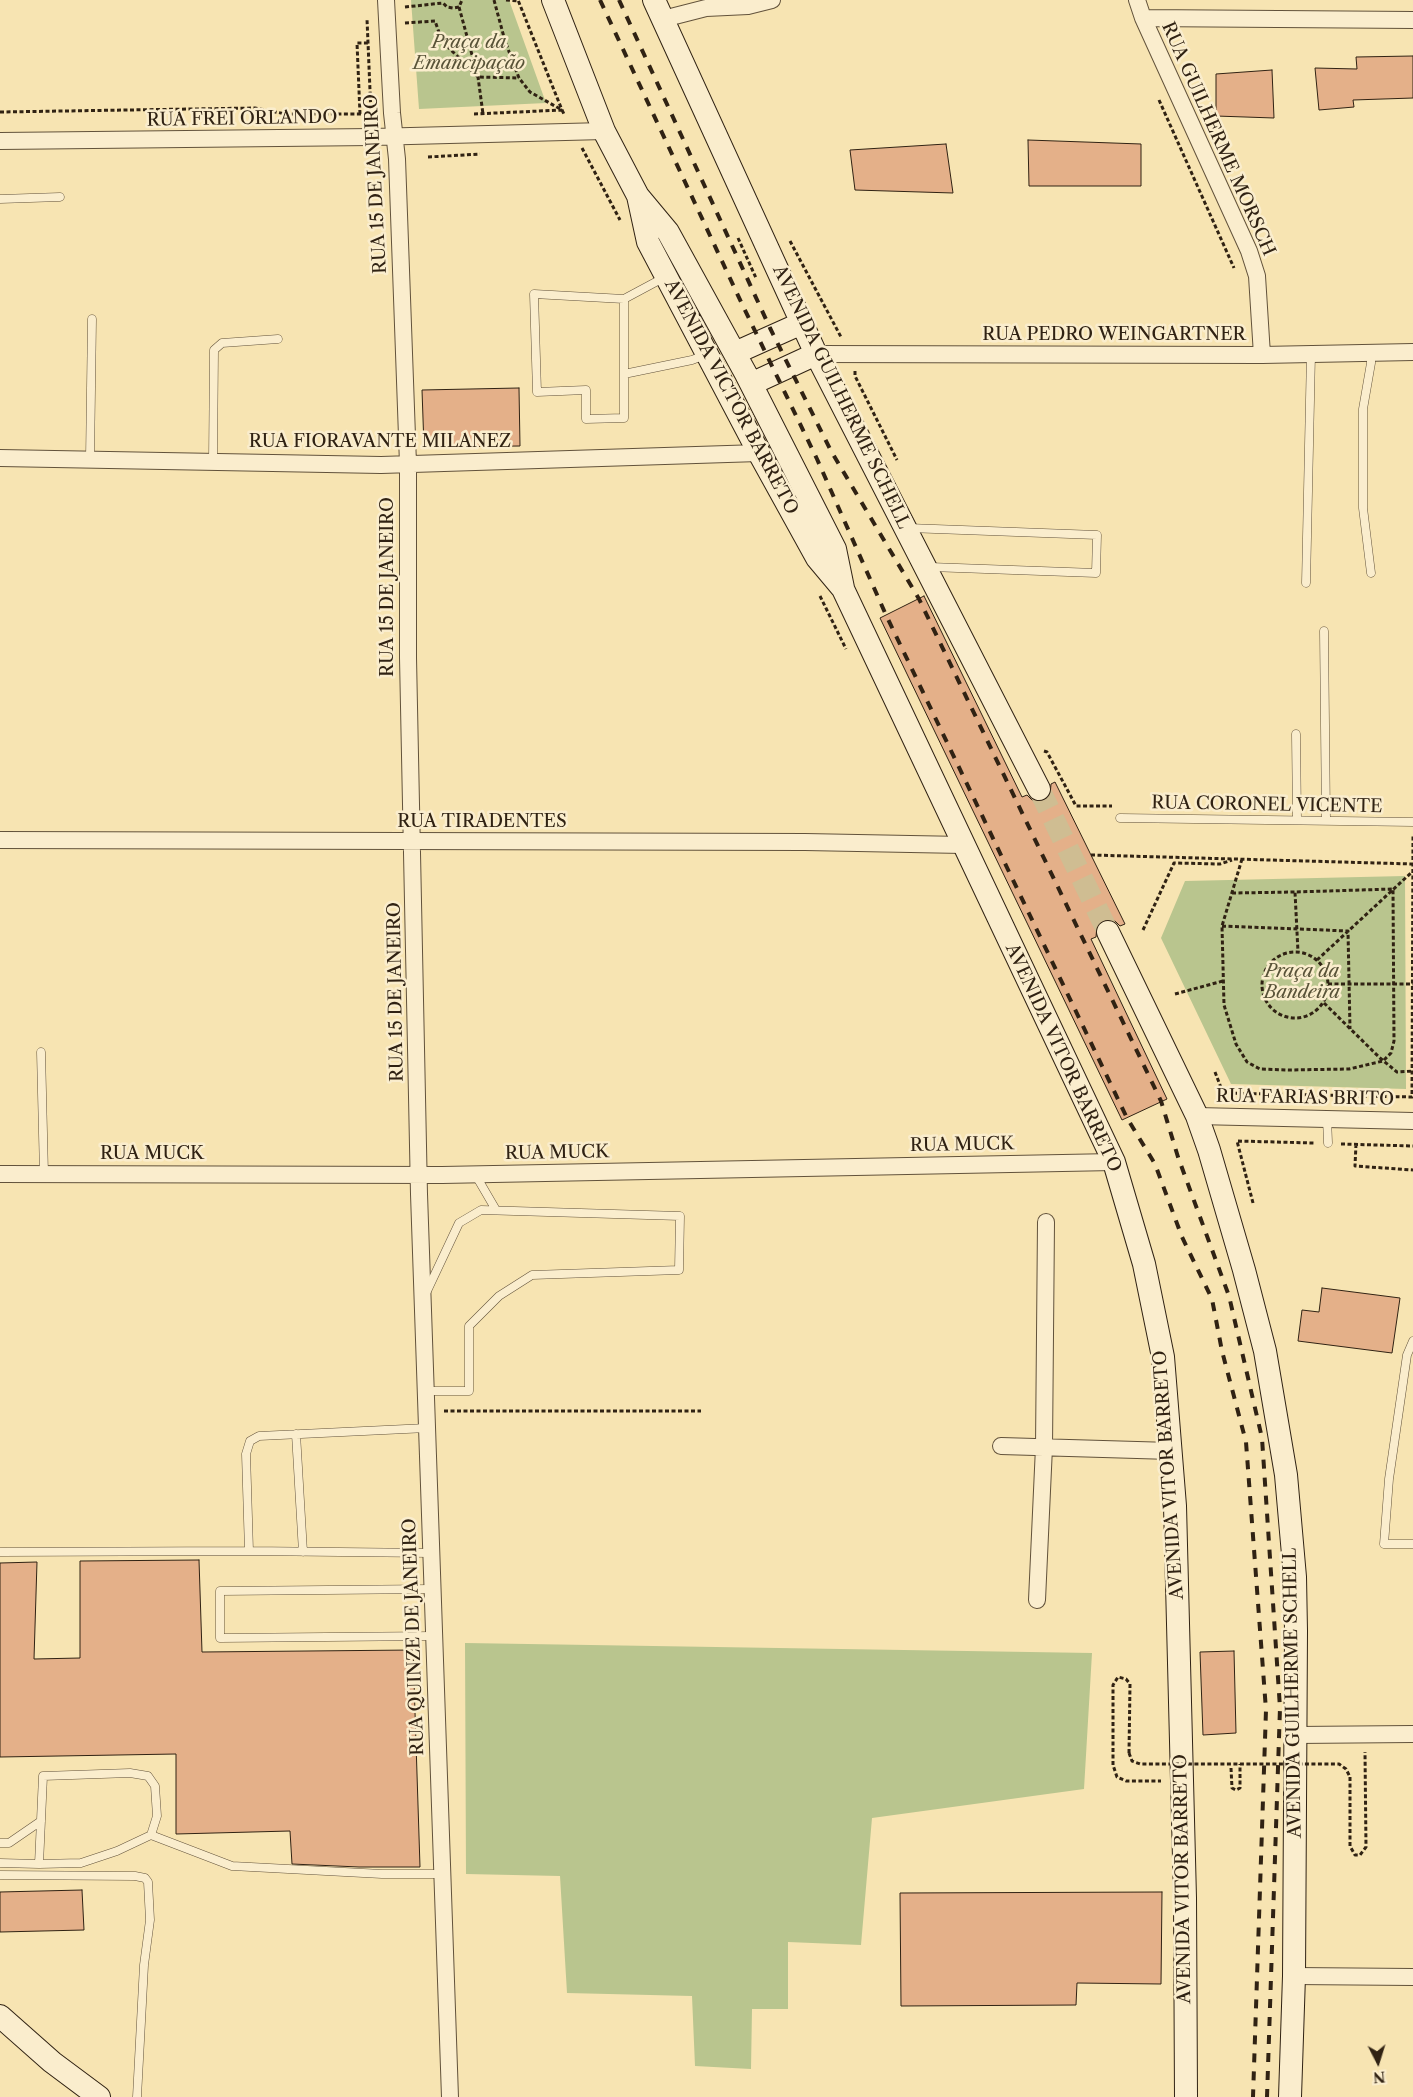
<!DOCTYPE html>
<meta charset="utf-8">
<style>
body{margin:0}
#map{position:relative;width:1413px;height:2097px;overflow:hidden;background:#f7e4b2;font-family:"Libre Caslon Text",serif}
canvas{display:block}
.north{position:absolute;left:1353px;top:2037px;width:50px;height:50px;-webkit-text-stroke:4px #faedcd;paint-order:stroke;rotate:175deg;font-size:14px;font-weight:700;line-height:20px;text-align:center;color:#302213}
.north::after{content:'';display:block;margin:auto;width:18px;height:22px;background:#302213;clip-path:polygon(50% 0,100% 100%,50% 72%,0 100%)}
</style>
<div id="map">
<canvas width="1413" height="2097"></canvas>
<div class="north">N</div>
</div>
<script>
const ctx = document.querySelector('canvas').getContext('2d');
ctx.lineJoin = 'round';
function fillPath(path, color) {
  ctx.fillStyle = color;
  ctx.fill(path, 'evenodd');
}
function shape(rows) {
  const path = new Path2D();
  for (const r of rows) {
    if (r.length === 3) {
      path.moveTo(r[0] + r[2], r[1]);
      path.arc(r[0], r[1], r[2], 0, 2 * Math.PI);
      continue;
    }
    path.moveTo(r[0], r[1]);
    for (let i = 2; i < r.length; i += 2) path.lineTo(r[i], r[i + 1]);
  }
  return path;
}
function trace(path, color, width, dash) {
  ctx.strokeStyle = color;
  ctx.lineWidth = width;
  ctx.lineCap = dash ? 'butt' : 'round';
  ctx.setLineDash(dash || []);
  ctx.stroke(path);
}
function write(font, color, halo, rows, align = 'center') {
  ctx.font = font + ' "Libre Caslon Text",serif';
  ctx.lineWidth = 5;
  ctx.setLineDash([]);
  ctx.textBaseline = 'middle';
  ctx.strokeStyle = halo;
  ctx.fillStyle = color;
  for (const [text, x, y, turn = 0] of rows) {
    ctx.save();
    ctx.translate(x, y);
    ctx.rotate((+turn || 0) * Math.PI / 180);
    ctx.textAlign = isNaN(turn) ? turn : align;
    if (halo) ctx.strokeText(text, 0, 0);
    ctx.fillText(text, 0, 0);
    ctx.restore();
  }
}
fillPath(shape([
 [411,0,509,0,546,103,419,109],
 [1405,876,1406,1089,1231,1084,1161,938,1185,881],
 [465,1643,1092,1653,1084,1789,872,1818,861,1945,788,1942,788,2009,752,2009,751,2069,695,2066,692,1996,567,1993,560,1876,466,1874]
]), '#b9c58e');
const building = shape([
 [1413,56,1413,98,1353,100,1354,107,1319,110,1315,68,1357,69,1356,57,1413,56],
 [1272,70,1274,118,1216,116,1216,74,1272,70],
 [1028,140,1141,144,1141,186,1029,186,1028,140],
 [946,144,953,193,855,190,850,150,946,144],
 [519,388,520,446,424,447,422,390,519,388],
 [924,596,1022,797,1027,795,1032,800,1039,802,1045,801,1050,796,1051,784,1055,782,1125,924,1120,926,1115,921,1108,919,1103,920,1097,925,1096,937,1091,939,1167,1099,1122,1120,880,618,924,596],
 [1322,1288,1400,1298,1392,1353,1298,1341,1302,1310,1319,1312,1322,1288],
 [199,1560,202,1652,413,1650,420,1867,359,1867,292,1864,290,1831,176,1834,176,1754,0,1757,0,1563,37,1562,34,1659,80,1658,80,1561,199,1560],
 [1234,1651,1236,1733,1203,1735,1200,1652,1234,1651],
 [82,1890,84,1930,0,1932,0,1892,82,1890],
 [1162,1892,1161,1984,1077,1983,1076,2005,901,2006,900,1893,1162,1892]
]);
fillPath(building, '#e4b089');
trace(building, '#302213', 1);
trace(shape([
 [1039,789,1108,932]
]), '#cfbd92', 22, [22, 11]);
const lane = shape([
 [0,199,60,197],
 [534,294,624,299,624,418,586,419,586,390,537,392,534,294],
 [624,299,665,277],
 [624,374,692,360,705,355],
 [90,459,92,319],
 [213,462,214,350,222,343,278,339],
 [908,528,1097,535,1096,573,930,567],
 [1371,573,1363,508,1363,409,1371,363,1371,353],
 [1306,583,1311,354],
 [1324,631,1326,820],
 [1296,734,1297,820],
 [1120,818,1413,822],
 [41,1052,44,1174],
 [1327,1118,1328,1143],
 [475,1174,496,1210],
 [1413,1341,1407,1355,1389,1479,1384,1544,1413,1544],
 [426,1391,469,1391,469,1326,499,1296,532,1275,679,1270,680,1216,481,1210,459,1223,427,1291],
 [427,1428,259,1436,250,1441,246,1454,249,1551,431,1553],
 [296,1434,303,1552],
 [0,1552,249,1551],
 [433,1589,220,1591,220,1638,434,1636],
 [151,1835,232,1866,382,1874,442,1874],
 [0,1843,9,1843,41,1821],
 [0,1863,39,1864,81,1863,117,1851,151,1835,157,1816,155,1786,148,1776,130,1773,43,1776,39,1864],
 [0,1875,135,1876,145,1878,148,1882,150,1920,144,1965,137,2097]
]);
const street = shape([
 [386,0,392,113,397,159,408,464,408,658,419,1194,450,2097],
 [1137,0,1143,18,1249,251,1257,276,1262,355],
 [1143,18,1413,20],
 [663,19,706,8,748,6,772,0],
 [0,141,372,137,604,131],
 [816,354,1262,355,1413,352],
 [0,458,381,465,759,453],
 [0,840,805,842,963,845],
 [1197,1116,1413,1121],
 [0,1174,442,1175,1114,1162],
 [1001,1446,1171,1451],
 [1037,1600,1044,1447,1046,1222],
 [1296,1735,1413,1734],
 [1294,1976,1413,1977]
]);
const secondary = shape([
 [553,0,604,131,638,196,668,232,746,374,835,549,843,588],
 [654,0,816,354,1039,789],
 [638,196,648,242,759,453,817,558,843,589,1114,1162,1144,1264,1163,1357,1175,1506,1185,1898,1186,2097],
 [735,353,802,323],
 [751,384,816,354],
 [1108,932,1197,1116,1209,1150,1244,1270,1265,1351,1286,1475,1295,1577,1296,1631,1294,1976,1290,2097],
 [0,2016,52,2062,99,2097]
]);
trace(lane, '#62523b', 9);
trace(street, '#62523b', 18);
trace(secondary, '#302213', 24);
trace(shape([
 [494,0,505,41,519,78,530,92,562,110,564,114],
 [506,0,518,1],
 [405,7,443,3,447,7,453,8,459,7,462,0],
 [459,7,478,77,483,114],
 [405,23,435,21,442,41,478,77,519,78],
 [1159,100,1234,268],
 [0,112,255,108,286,114,371,114,367,19],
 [360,114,357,43,368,43],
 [474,114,562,110,518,0],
 [582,148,620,220],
 [428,157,480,154],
 [738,238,756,278],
 [790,241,841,337],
 [855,371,855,376,897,460],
 [820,596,846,649],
 [1044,751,1047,752,1076,806,1112,806],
 [1091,855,1413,864],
 [1242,859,1222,926,1224,1005,1236,1044,1247,1062,1260,1069,1288,1070,1349,1069,1383,1061,1391,1053,1394,1041,1393,889,1295,892,1298,952],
 [1232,893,1295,892],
 [1222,926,1348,931,1350,1029],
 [1143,930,1174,863,1220,864,1232,860],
 [1295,985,33],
 [1317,960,1412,872],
 [1328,984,1413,984],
 [1175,994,1223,981],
 [1324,1003,1380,1058,1397,1072,1413,1071],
 [1215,1072,1223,1093,1412,1097,1413,836],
 [1341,1144,1413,1146],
 [1356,1144,1355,1166,1413,1170],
 [1253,1203,1237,1141,1314,1143],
 [444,1411,701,1411],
 [1129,1753,1130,1684,1126,1679,1118,1677,1113,1685,1113,1765,1117,1777,1126,1781,1161,1781],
 [1231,1768,1232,1788,1236,1790,1240,1788,1240,1764],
 [1350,1777,1350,1846,1355,1855,1360,1855,1366,1847,1365,1752]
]), '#302213', 3, [4, 2.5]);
trace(lane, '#faedcd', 8);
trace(street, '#faedcd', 16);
trace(secondary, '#faedcd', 22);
trace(shape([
 [600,0,742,304,817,459,886,615,1127,1118,1155,1164,1182,1237,1212,1299,1222,1351,1246,1442,1266,1710,1253,2097],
 [619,0,770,328,831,451,919,599,1161,1101,1178,1157,1229,1296,1262,1438,1280,1708,1267,2097]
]), '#302213', 4, [9, 9]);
trace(shape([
 [1129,1753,1132,1761,1140,1764,1339,1764,1346,1769,1350,1777]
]), '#302213', 3, [4, 2.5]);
write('italic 18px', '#595338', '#faedcd', [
 ["Praça da",469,43],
 ["Emancipação",469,64],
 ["Praça da",1302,972],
 ["Bandeira",1302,993]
]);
write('18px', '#302213', '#faedcd', [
 ["RUA FREI ORLANDO",242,119,-1],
 ["RUA GUILHERME MORSCH",1218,139,66],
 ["RUA 15 DE JANEIRO",376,184,-93],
 ["RUA PEDRO WEINGARTNER",1114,335],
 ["AVENIDA VICTOR BARRETO",731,397,62],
 ["AVENIDA GUILHERME SCHELL",841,397,64],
 ["RUA FIORAVANTE MILANEZ",380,442],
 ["RUA 15 DE JANEIRO",388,587,-90],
 ["RUA CORONEL VICENTE",1267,805,1],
 ["RUA TIRADENTES",482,822],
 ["RUA 15 DE JANEIRO",396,992,-91],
 ["AVENIDA VITOR BARRETO",1063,1058,65],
 ["RUA FARIAS BRITO",1305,1098,1],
 ["RUA MUCK",962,1145,-1],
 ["RUA MUCK",557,1153,-1],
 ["RUA MUCK",152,1154],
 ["AVENIDA VITOR BARRETO",1169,1475,-94],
 ["RUA QUINZE DE JANEIRO",414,1637,-92],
 ["AVENIDA GUILHERME SCHELL",1293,1693,-91],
 ["AVENIDA VITOR BARRETO",1183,1879,-91]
]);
</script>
